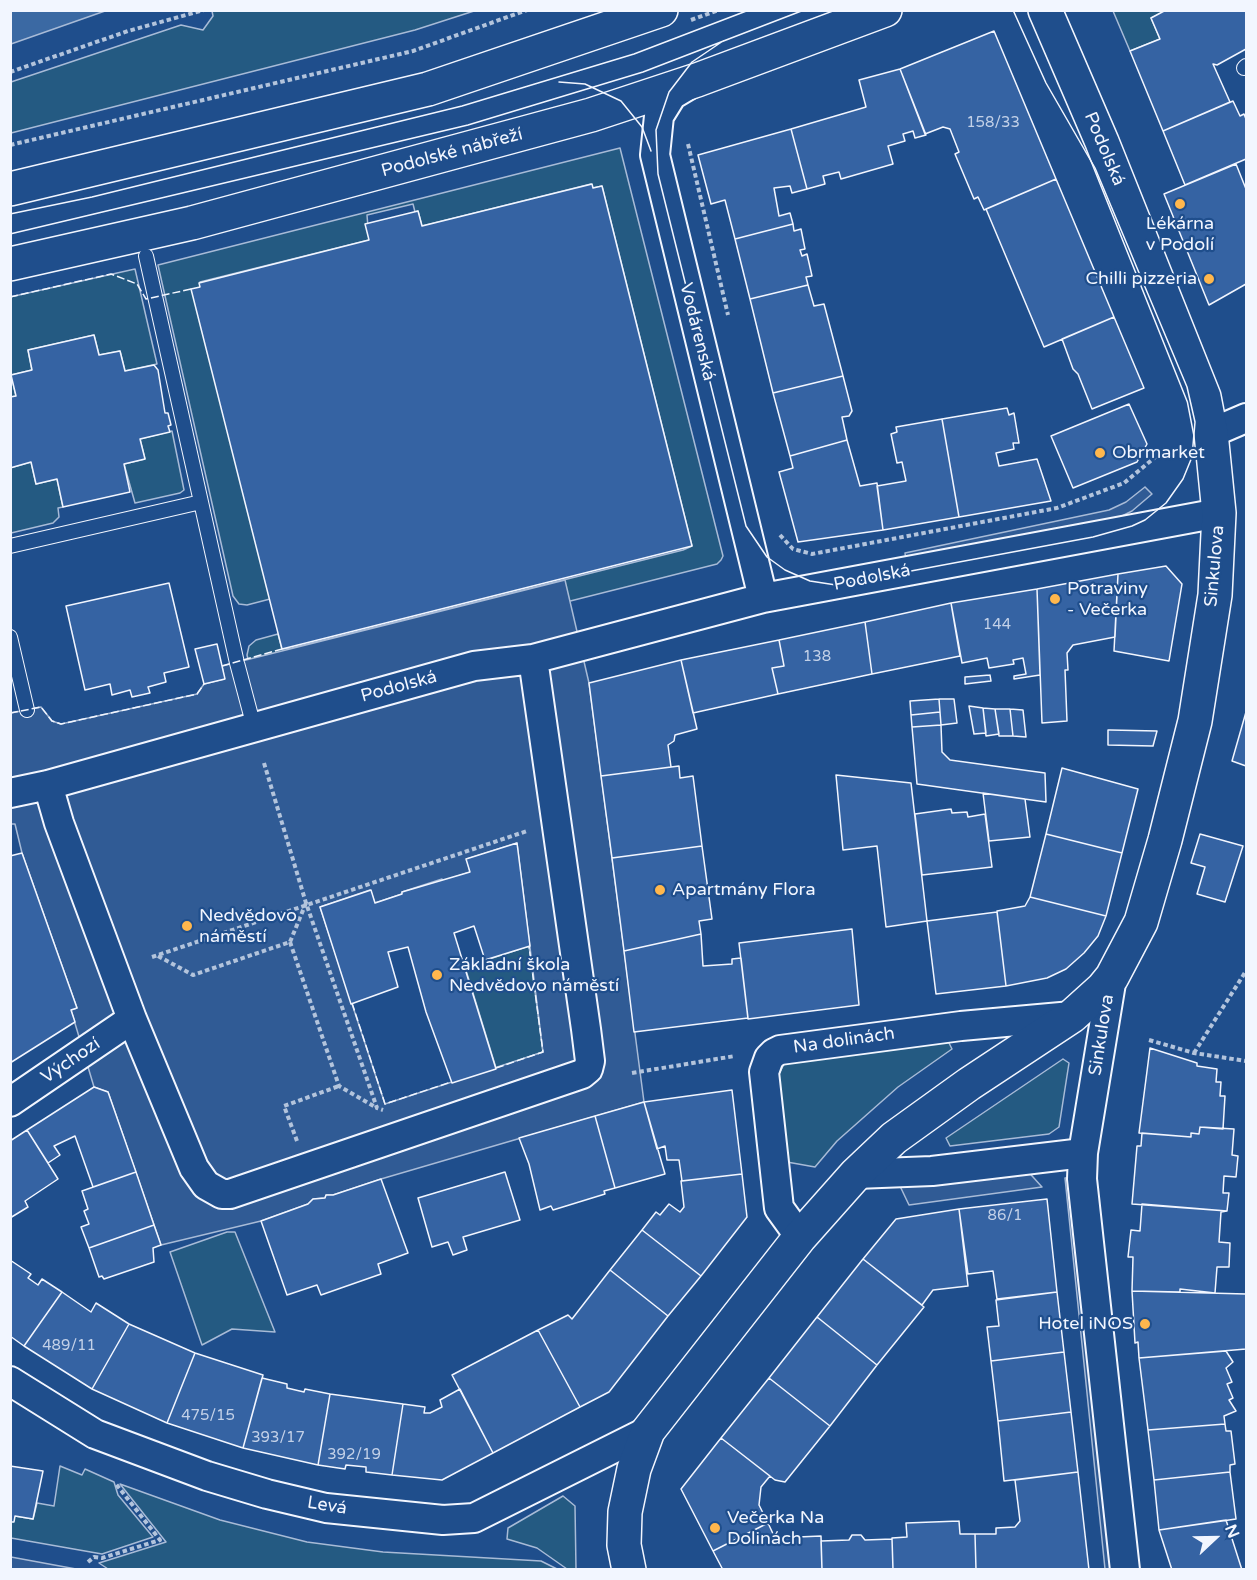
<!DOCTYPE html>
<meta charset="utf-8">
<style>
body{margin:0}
#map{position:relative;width:1257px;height:1580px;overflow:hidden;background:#1f4e8c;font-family:"Varela Round",sans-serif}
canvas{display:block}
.frame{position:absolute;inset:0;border:12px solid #f2f6ff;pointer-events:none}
.north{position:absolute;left:1185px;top:1508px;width:60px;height:60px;-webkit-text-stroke:4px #1f4e8c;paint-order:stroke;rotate:68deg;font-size:16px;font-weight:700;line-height:24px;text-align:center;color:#f2f6ff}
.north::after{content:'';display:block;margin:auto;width:21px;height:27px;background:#f2f6ff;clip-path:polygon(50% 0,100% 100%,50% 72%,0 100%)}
</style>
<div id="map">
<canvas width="1257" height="1580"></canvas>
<div class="frame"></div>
<div class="north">N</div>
</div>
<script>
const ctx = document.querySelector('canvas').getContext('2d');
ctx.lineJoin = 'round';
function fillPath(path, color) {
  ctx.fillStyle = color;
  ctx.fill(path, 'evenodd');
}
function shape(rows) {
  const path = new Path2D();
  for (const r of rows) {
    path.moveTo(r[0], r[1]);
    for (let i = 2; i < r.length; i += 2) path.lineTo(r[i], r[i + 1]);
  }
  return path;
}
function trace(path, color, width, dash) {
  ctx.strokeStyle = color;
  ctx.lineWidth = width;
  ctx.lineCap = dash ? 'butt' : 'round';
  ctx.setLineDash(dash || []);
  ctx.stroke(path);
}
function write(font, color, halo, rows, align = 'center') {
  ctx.font = font + ' "Varela Round",sans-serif';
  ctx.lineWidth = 4.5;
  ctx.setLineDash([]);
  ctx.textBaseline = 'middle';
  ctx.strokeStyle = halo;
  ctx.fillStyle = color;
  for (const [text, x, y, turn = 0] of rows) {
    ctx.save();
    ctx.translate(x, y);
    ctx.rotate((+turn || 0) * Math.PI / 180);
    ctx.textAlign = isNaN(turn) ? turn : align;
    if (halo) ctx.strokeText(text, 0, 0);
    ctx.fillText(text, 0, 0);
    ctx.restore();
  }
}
const green = shape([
 [212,11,212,10,474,11,415,30,11,133,11,82,181,25,203,30,213,16,212,11],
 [1113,11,1166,11,1151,18,1160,39,1130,51,1113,11],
 [620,148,723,556,721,560,717,564,253,681,247,655,249,646,256,640,278,634,282,649,292,648,683,550,692,546,602,186,593,188,591,184,422,226,418,211,415,212,413,204,367,215,369,240,200,282,270,599,247,605,239,604,233,596,158,265,620,148],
 [135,269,157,364,125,371,120,351,99,355,94,335,28,350,32,370,11,375,16,396,11,397,10,297,135,269],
 [172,431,184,490,180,493,135,503,124,464,145,459,140,439,172,431],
 [31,462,36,484,57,479,63,507,58,508,59,517,53,523,11,533,10,468,31,462],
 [529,946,543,1052,496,1068,465,967,529,946],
 [947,1039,952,1049,898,1087,837,1141,815,1167,787,1162,778,1076,784,1064,947,1039],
 [1063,1059,1069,1063,1059,1127,1049,1134,950,1146,946,1138,1063,1059],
 [227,1232,235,1232,275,1332,232,1329,202,1345,170,1252,227,1232],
 [60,1466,82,1475,85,1469,114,1482,118,1495,153,1537,102,1554,11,1538,11,1522,15,1516,33,1519,37,1503,54,1506,60,1466],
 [120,1484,220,1520,307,1542,383,1552,541,1561,557,1569,108,1569,99,1563,166,1542,120,1484],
 [563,1496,575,1506,576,1569,567,1569,537,1548,507,1539,508,1528,563,1496]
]);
fillPath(green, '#245a82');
trace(green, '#a8bbd7', 1.5);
const parking = shape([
 [1145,487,1152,494,1132,511,1114,520,906,561,905,553,1109,510,1126,502,1145,487],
 [565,580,589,683,644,1102,381,1179,333,1195,326,1195,325,1198,313,1199,308,1204,261,1221,161,1245,108,1092,94,1087,71,1010,77,1008,22,853,15,824,11,824,11,713,41,707,52,721,61,724,197,694,204,684,224,679,222,666,565,580],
 [517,843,543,1052,385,1104,320,907,370,890,375,903,402,894,402,892,442,879,443,881,470,872,467,859,517,843],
 [1024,1167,1042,1187,909,1205,899,1184,1024,1167],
 [1075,1177,1116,1569,1105,1569,1065,1178,1075,1177],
 [10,1557,11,1557,76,1569,11,1569,10,1557]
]);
fillPath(parking, '#305b95');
trace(parking, '#a8bbd7', 1.5);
const water = shape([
 [11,10,105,10,105,11,11,44,11,10]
]);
fillPath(water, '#3b69a3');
trace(water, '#a8bbd7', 1.5);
const building = shape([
 [1166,10,1246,10,1246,49,1217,65,1213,64,1230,102,1163,131,1130,51,1160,39,1151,18,1166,10],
 [994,31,1056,179,984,210,978,197,974,199,955,154,959,152,950,129,943,127,925,134,900,69,994,31],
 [900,69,926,135,915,138,913,131,903,134,905,141,888,146,893,164,841,179,839,172,823,176,825,184,807,189,791,129,866,107,859,80,900,69],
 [1233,101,1240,116,1244,114,1246,119,1246,159,1185,185,1163,131,1233,101],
 [791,129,807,189,792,193,790,186,774,188,779,216,790,213,793,224,735,239,725,200,711,204,698,155,791,129],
 [1236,164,1246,189,1246,284,1209,305,1164,194,1236,164],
 [1056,179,1114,317,1044,347,986,209,1056,179],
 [592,184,593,188,602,186,692,546,282,649,191,289,200,287,199,283,369,240,365,224,418,211,422,226,592,184],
 [793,224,794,231,801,229,805,249,800,250,802,256,807,254,812,276,806,277,808,285,750,299,735,239,793,224],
 [808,285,814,306,824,304,843,376,773,393,750,299,808,285],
 [1114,317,1144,388,1092,409,1078,374,1073,369,1062,339,1114,317],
 [94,335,99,355,120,351,125,371,154,365,158,370,165,413,168,413,171,425,168,426,170,432,140,439,145,459,124,464,130,492,63,507,57,479,36,484,31,462,10,468,10,397,16,396,11,375,32,370,28,350,94,335],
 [843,376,852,411,849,416,842,417,847,440,790,456,773,393,843,376],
 [1129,404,1147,444,1137,462,1073,488,1051,436,1129,404],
 [1007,408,1009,415,1014,413,1019,443,1013,443,1014,449,996,453,999,466,1037,459,1051,501,959,517,942,419,1007,408],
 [942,419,959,517,883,530,877,486,906,481,902,462,897,463,891,434,897,432,896,427,942,419],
 [847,440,860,486,877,483,883,530,798,542,779,472,793,468,790,456,847,440],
 [1166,566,1182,584,1169,661,1114,651,1118,574,1166,566],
 [1118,574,1115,637,1073,645,1067,653,1068,670,1065,670,1067,721,1042,723,1037,589,1118,574],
 [169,583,189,667,164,673,166,682,148,687,150,693,132,697,130,690,112,695,110,684,85,690,66,606,169,583],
 [1037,589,1040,675,1014,679,1014,676,1026,674,1023,658,1013,660,1014,664,989,668,987,658,962,663,951,603,1037,589],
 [951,603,960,656,872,674,865,622,951,603],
 [865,622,872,674,778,694,772,668,784,666,779,640,865,622],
 [779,640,784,666,772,668,778,694,693,713,681,660,779,640],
 [217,644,225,679,204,684,195,649,217,644],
 [681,660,697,729,675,735,674,741,668,745,671,767,601,776,589,683,681,660],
 [990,675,991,681,965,684,965,677,990,675],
 [939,699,954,699,957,723,941,725,939,699],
 [939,699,940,712,911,715,910,701,939,699],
 [969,706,983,708,986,733,974,734,969,706],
 [983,708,995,709,999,734,986,736,983,708],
 [995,709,1010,709,1013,736,999,736,995,709],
 [1010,709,1023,710,1026,737,1013,736,1010,709],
 [940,712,941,725,912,727,911,715,940,712],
 [1246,712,1246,766,1232,761,1246,712],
 [941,725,942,752,950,760,1045,773,1046,802,917,784,912,727,941,725],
 [1108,730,1110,730,1157,731,1153,746,1108,745,1108,730],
 [679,766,680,778,693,776,702,846,612,858,601,776,679,766],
 [1062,768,1138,789,1122,853,1046,834,1062,768],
 [836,775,911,783,927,921,886,927,877,846,843,850,836,775],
 [983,793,1025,799,1030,837,989,841,983,793],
 [951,809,952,813,967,812,968,817,985,814,992,867,922,875,915,814,951,809],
 [1046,834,1122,853,1106,916,1030,897,1046,834],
 [1200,834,1243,846,1225,902,1197,894,1205,867,1191,863,1200,834],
 [517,843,530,946,485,960,474,926,454,933,496,1069,452,1083,426,1012,408,947,388,952,398,987,351,1004,320,907,371,890,375,903,402,894,402,892,470,872,466,859,517,843],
 [702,846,712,919,699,921,701,934,624,951,612,858,702,846],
 [22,853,77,1008,71,1010,75,1022,10,1063,10,856,22,853],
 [1030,897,1106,916,1098,936,1084,953,1066,969,1047,978,1006,986,997,911,1025,906,1030,897],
 [997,912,1006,986,936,994,927,921,997,912],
 [852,929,859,1005,748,1019,739,943,852,929],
 [701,934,703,966,732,964,732,959,741,958,748,1018,634,1032,624,951,701,934],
 [1150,1048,1197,1063,1197,1066,1217,1069,1216,1082,1221,1082,1220,1096,1225,1096,1223,1129,1200,1127,1199,1134,1191,1133,1191,1137,1139,1133,1150,1048],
 [94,1087,108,1092,136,1172,93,1187,75,1136,54,1146,60,1155,48,1163,27,1130,94,1087],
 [732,1090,742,1174,682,1181,679,1160,667,1160,665,1146,657,1149,644,1102,732,1090],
 [644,1102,665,1174,615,1188,595,1116,644,1102],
 [595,1116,615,1188,604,1191,605,1194,553,1210,551,1206,540,1210,529,1164,519,1138,595,1116],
 [1200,1127,1234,1129,1232,1155,1238,1156,1236,1177,1224,1176,1223,1193,1229,1193,1227,1211,1132,1204,1137,1146,1141,1146,1142,1133,1191,1137,1191,1133,1199,1134,1200,1127],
 [27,1130,58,1179,25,1201,28,1207,10,1218,10,1141,27,1130],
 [136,1172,154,1225,89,1248,81,1227,89,1224,84,1211,88,1209,82,1191,136,1172],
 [505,1172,520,1220,463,1237,467,1250,453,1255,448,1242,432,1247,418,1198,505,1172],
 [742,1174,747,1217,701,1276,642,1230,656,1212,660,1215,669,1204,680,1212,684,1207,681,1181,742,1174],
 [381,1179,408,1253,378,1264,381,1274,321,1295,317,1285,287,1295,261,1221,308,1204,313,1199,325,1198,326,1195,333,1195,381,1179],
 [1047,1199,1057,1292,997,1299,993,1271,968,1274,959,1209,1047,1199],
 [1142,1204,1227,1211,1221,1212,1219,1242,1230,1243,1229,1267,1217,1267,1215,1293,1180,1289,1180,1292,1132,1291,1133,1257,1128,1257,1131,1230,1140,1231,1142,1204],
 [959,1209,968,1286,933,1290,922,1305,863,1259,896,1219,959,1209],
 [154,1225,161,1245,153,1248,154,1262,104,1279,102,1276,99,1277,89,1248,154,1225],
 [642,1230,701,1276,668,1316,610,1270,642,1230],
 [863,1259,924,1307,877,1365,817,1317,863,1259],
 [10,1260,31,1274,28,1278,38,1285,42,1279,62,1292,24,1346,10,1336,10,1260],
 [610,1270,668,1316,609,1392,580,1407,538,1330,568,1315,572,1319,610,1270],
 [1132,1291,1246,1294,1246,1349,1139,1358,1138,1342,1135,1343,1132,1291],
 [62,1292,91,1312,96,1303,129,1324,92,1389,24,1346,62,1292],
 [1057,1292,1064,1352,991,1361,987,1327,999,1326,996,1300,1057,1292],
 [817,1317,877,1365,830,1426,769,1378,817,1317],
 [129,1324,195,1353,167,1423,92,1389,129,1324],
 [538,1330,580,1407,493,1453,452,1375,538,1330],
 [1226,1351,1233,1362,1226,1368,1232,1382,1227,1384,1233,1398,1229,1400,1236,1411,1224,1416,1225,1424,1148,1430,1139,1358,1226,1351],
 [1064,1352,1071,1412,998,1421,991,1361,1064,1352],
 [195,1353,263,1375,243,1448,167,1423,195,1353],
 [262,1378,287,1384,287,1388,304,1392,305,1389,330,1394,318,1465,243,1448,262,1378],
 [769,1378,830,1426,785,1482,775,1480,721,1438,769,1378],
 [460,1389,493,1453,442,1480,392,1475,403,1404,425,1407,424,1413,430,1413,442,1407,440,1400,460,1389],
 [330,1394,403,1404,392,1475,366,1472,366,1467,346,1465,345,1469,318,1465,330,1394],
 [1071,1412,1078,1472,1004,1481,998,1421,1071,1412],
 [1225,1424,1226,1431,1231,1431,1235,1464,1230,1465,1230,1472,1154,1480,1148,1430,1225,1424],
 [721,1438,770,1476,761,1487,759,1505,768,1523,713,1551,681,1489,721,1438],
 [10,1466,43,1471,33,1519,15,1516,14,1522,10,1522,10,1466],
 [1078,1472,1089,1570,976,1570,975,1534,996,1534,996,1528,1015,1527,1020,1521,1015,1480,1078,1472],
 [1230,1472,1236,1519,1159,1530,1154,1480,1230,1472],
 [1226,1520,1242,1570,1172,1570,1159,1530,1226,1520],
 [959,1521,960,1534,975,1534,976,1570,893,1570,892,1538,907,1537,906,1523,959,1521],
 [768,1523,775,1538,821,1536,822,1570,723,1570,713,1551,768,1523],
 [852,1535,861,1535,865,1540,892,1539,893,1570,822,1570,821,1541,849,1540,852,1535]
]);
fillPath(building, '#3563a3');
trace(building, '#f2f6ff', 1.5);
const lane = shape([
 [1244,68,1246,66],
 [146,256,237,663,254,727],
 [10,546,201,502],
 [10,637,27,710]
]);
const street = shape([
 [692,83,672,95,659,116,655,155,763,598],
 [1211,433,1246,418],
 [48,785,59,823,132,1019,194,1168,206,1185,222,1194,230,1194,582,1074,588,1069,590,1061,586,1029,533,659],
 [10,793,48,785,474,666,533,659,763,598,1219,513],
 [1112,977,1083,1153,1082,1179,1125,1570],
 [10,1102,132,1019],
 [856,1174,932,1171,1083,1153],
 [800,1237,779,1208,764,1072,769,1058,774,1053,780,1050,961,1026,1072,1016],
 [10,1381,95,1434,207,1476,267,1494,326,1508,443,1520,474,1518,648,1431]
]);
const secondary = shape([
 [10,189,428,89,661,10],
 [10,264,192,223,591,115,697,80,885,10],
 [629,1570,624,1545,625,1512,634,1469,648,1431,800,1237,856,1174,894,1138,969,1084,1072,1016,1103,988,1112,977,1141,922,1165,840,1195,721,1215,595,1219,513,1211,433,1204,397,1102,142,1045,10]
]);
trace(lane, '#f2f6ff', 16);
trace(street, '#f2f6ff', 32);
trace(secondary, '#f2f6ff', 36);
trace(shape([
 [691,20,719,10],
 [10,72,128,31,204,10],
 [688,144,728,315],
 [10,145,413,51,527,10],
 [780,535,793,549,812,554,1057,508,1124,483,1165,449],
 [264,763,306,903,377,1108,383,1110],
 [290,942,339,1086,377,1108],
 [158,956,193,975,290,942,306,903],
 [152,957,527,831],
 [1149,1040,1194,1053,1246,1061],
 [1194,1053,1246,971],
 [632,1073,735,1056],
 [297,1141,284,1106,339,1086],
 [88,1562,94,1557,102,1558,160,1540,116,1484]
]), '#b3c4dc', 4, [4.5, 3]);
trace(lane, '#1f4e8c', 14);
trace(street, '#1f4e8c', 28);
trace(secondary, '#1f4e8c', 33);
trace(shape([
 [723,41,692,62,669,92,656,130,658,174,746,526,767,557,785,570,810,581,836,585,1093,537,1132,526,1145,520,1166,503,1183,479,1192,457,1195,422,1187,387,1095,168,1046,83,1013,10],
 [559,82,585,84,621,101,642,127,651,151],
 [10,214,92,197,462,106,634,54,749,10],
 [10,234,468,125,643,72,804,10]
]), '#f2f6ff', 1.5);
trace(shape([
 [10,297,111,274,137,284,146,299,191,289],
 [222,666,282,649],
 [10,713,41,707,52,721,61,724,197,694,204,684],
 [352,1003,385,1104,451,1082],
 [496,1068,543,1052,529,946]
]), '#f2f6ff', 1.5, [8, 3]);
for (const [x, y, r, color] of [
 [1180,204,6,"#ffb74d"],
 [1209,279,6,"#ffb74d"],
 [1100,453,6,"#ffb74d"],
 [1055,599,6,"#ffb74d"],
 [660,890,6,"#ffb74d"],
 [187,926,6,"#ffb74d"],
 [437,975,6,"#ffb74d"],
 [1145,1324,6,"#ffb74d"],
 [715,1528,6,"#ffb74d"]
]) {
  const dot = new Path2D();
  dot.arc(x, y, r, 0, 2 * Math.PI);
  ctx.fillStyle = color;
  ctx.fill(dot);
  trace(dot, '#1f4e8c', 2);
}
write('15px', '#c3d1e8', null, [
 ["158/33",993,123],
 ["144",997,625],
 ["138",817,657],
 ["86/1",1005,1216],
 ["489/11",69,1346],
 ["475/15",208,1416],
 ["393/17",278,1438],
 ["392/19",354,1455]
]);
write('18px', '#f2f6ff', '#1f4e8c', [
 ["Podolská",1104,149,67],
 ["Podolské nábřeží",452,153,-15],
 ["Vodárenská",697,332,76],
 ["Sinkulova",1215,566,-85],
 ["Podolská",872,578,-11],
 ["Podolská",399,687,-15],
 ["Sinkulova",1102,1035,-81],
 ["Na dolinách",844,1041,-8],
 ["Výchozí",71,1061,-34],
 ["Levá",327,1506,9]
]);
write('18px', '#f2f6ff', '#1f4e8c', [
 ["Lékárna",1180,224,"center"],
 ["v Podolí",1180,245,"center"],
 ["Chilli pizzeria",1197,279,"right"],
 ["Obrmarket",1112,453],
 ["Potraviny",1067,589],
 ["- Večerka",1067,610],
 ["Apartmány Flora",672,890],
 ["Nedvědovo",199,916],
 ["náměstí",199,937],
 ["Základní škola",449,965],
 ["Nedvědovo náměstí",449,986],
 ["Hotel iNOS",1133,1324,"right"],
 ["Večerka Na",727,1518],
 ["Dolinách",727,1539]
], 'left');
</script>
